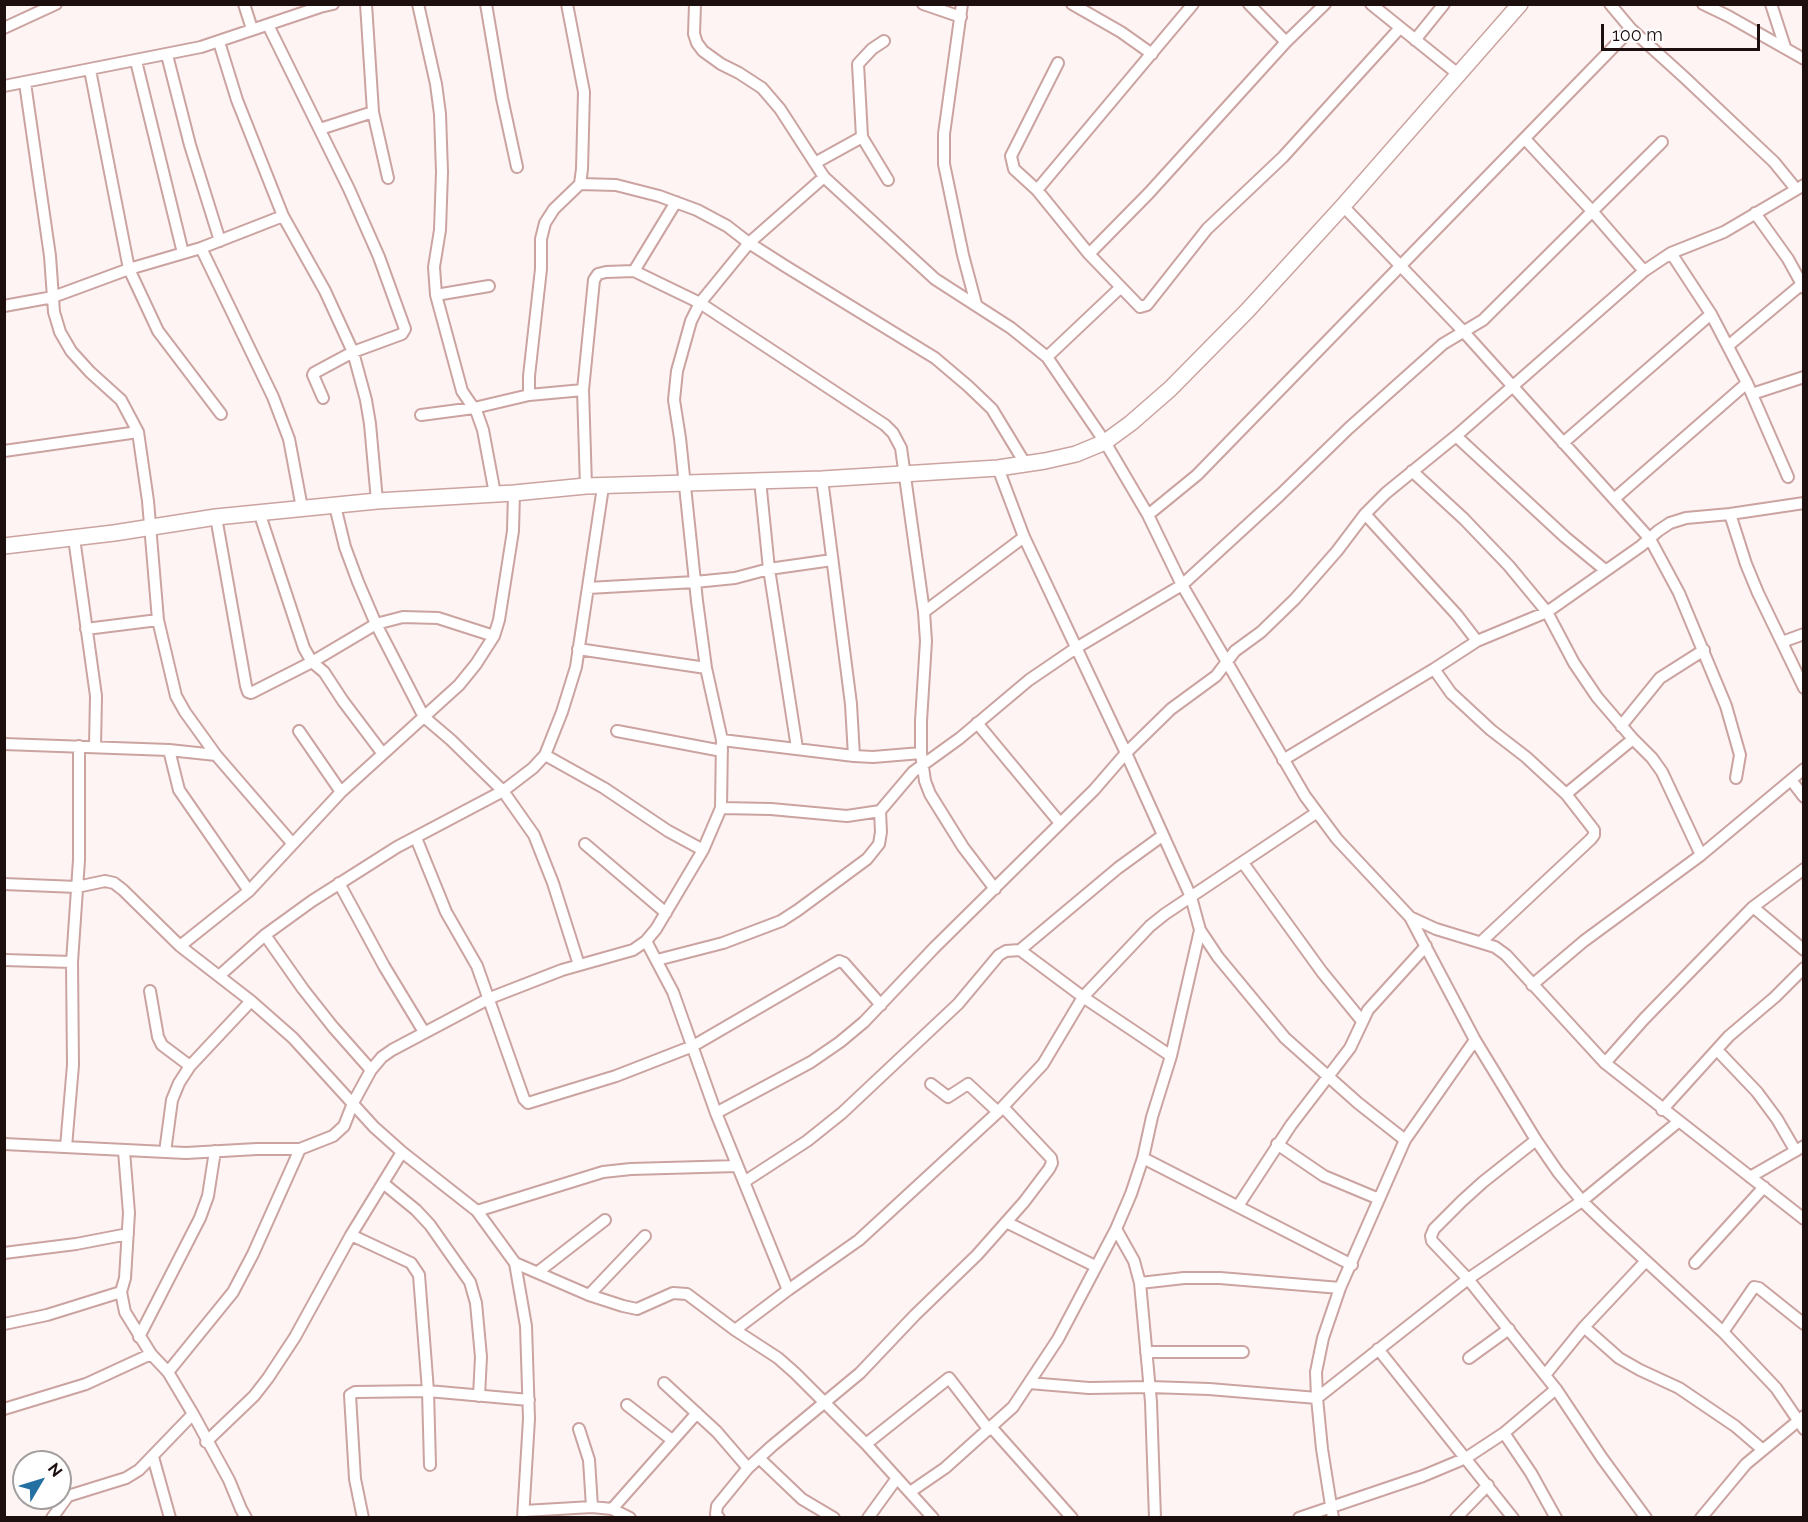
<!DOCTYPE html>
<style>
body{margin:0}
#map{position:relative;width:1808px;height:1522px;overflow:hidden;background:#fdf4f3;font-family:Raleway,sans-serif}
canvas{display:block}
.frame{position:absolute;inset:0;border:6px solid #1c0f0e;pointer-events:none}
.north{position:absolute;left:12px;top:1450px;width:60px;height:60px;box-sizing:border-box;background:#fff;border:2px solid #a49f9f;border-radius:50%;rotate:52deg;font-size:16px;font-weight:700;line-height:24px;text-align:center;color:#1c0f0e}
.north::after{content:'';display:block;margin:auto;width:21px;height:27px;background:#2470a3;clip-path:polygon(50% 0,100% 100%,50% 72%,0 100%)}
.scale{position:absolute;left:1601px;top:24px;width:159px;height:27px;box-sizing:border-box;border:3px solid #1c0f0e;border-top:0;padding-left:8px;font-size:18px;line-height:21px;white-space:nowrap;color:#1c0f0e;-webkit-text-stroke:4px #fff;paint-order:stroke}
</style>
<div id="map">
<canvas width="1808" height="1522"></canvas>
<div class="frame"></div>
<div class="north">N</div>
<div class="scale">100 m</div>
</div>
<script>
const ctx = document.querySelector('canvas').getContext('2d');
ctx.lineJoin = 'round';
function shape(rows) {
  const path = new Path2D();
  for (const r of rows) {
    path.moveTo(r[0], r[1]);
    for (let i = 2; i < r.length; i += 2) path.lineTo(r[i], r[i + 1]);
  }
  return path;
}
function trace(path, color, width, dash) {
  ctx.strokeStyle = color;
  ctx.lineWidth = width;
  ctx.lineCap = dash ? 'butt' : 'round';
  ctx.setLineDash(dash || []);
  ctx.stroke(path);
}
const street = shape([
 [244,4,252,29],
 [366,4,373,112,388,178],
 [418,4,436,84,440,114,442,172,440,230,434,267,436,295,462,391,477,413,483,430,495,494],
 [486,4,502,98,517,167],
 [695,4,694,34,697,43,703,51,721,64,739,73,762,88,780,109,824,177,935,279,1011,328,1047,357,1105,442,1148,515,1182,585,1305,796,1337,839,1410,917,1475,1040,1536,1140,1558,1172,1582,1201,1607,1225,1723,1332,1776,1388,1804,1429],
 [923,4,961,17],
 [962,4,944,134,944,164,963,255,976,304],
 [1072,4,1121,32,1152,54],
 [1193,4,1037,190,1089,254,1140,307,1147,305,1207,229,1283,157,1399,29],
 [1249,4,1286,42],
 [1371,4,1458,74],
 [1610,4,1631,29,1684,77,1774,162,1796,189],
 [1703,4,1728,16,1804,59],
 [1771,4,1785,47],
 [268,25,349,189,379,257,405,329,402,334,353,352,314,373,313,375,323,398],
 [4,28,56,4],
 [1415,40,1444,4],
 [219,42,237,100,283,216,325,291,353,352,366,400,370,424,377,501],
 [167,55,190,145,220,241],
 [136,61,183,253],
 [90,70,129,269,158,331,221,414],
 [25,83,50,256,54,312,60,332,71,351,90,372,121,400,138,432,148,501,158,620,176,696,185,712,216,755,292,843],
 [4,86,201,47,320,7,333,4],
 [320,129,373,112],
 [862,137,888,180],
 [1525,139,1592,211,1644,271],
 [815,163,862,137,858,64,872,49,884,41],
 [580,184,616,185,659,196,697,210,727,226,749,243,785,266,935,358,968,386,992,409,1026,465],
 [1037,190,1014,169,1011,156,1058,63],
 [1343,206,1463,331,1650,539,1679,593,1726,706,1740,755,1736,778],
 [1755,213,1788,259,1804,288],
 [201,248,273,397,289,439,302,508],
 [1671,253,1711,314,1747,383,1788,477],
 [1089,254,1149,193,1286,42,1325,4],
 [634,271,676,202],
 [436,295,489,286],
 [4,306,53,297,129,269,201,248,283,216],
 [1728,346,1802,284],
 [1047,357,1120,288],
 [1752,394,1804,377],
 [529,395,529,376,541,269,541,239,545,223,554,209,580,184,582,169,584,92,567,4],
 [421,415,474,408,529,395,583,390],
 [1456,436,1565,537,1605,570],
 [1563,443,1711,314],
 [4,451,138,432],
 [1412,471,1464,519,1509,566,1547,612,1574,663,1597,697,1633,739,1652,758,1662,772,1701,855],
 [822,479,851,704,854,756],
 [760,480,769,569,797,748],
 [586,486,583,390,594,280,598,274,606,272,634,271,700,303,885,425,893,433,901,448,924,612,926,641,921,721,921,753,925,781,930,794,963,847,995,889],
 [1614,499,1747,383],
 [335,506,345,547,358,582,376,624,424,717,451,740,503,791,534,835,553,883,579,965],
 [259,512,304,648,312,662,324,672,343,701,383,754],
 [1365,514,1457,615,1477,641],
 [1730,514,1746,564,1758,593,1804,688],
 [1148,515,1197,475,1631,29],
 [216,517,246,686,248,692,251,693,312,662,376,624,403,617,438,618,494,636],
 [74,538,96,696,95,747],
 [588,588,695,582,735,578,769,569,832,560],
 [924,612,1024,537],
 [86,629,158,620],
 [1782,642,1804,634],
 [578,649,706,668],
 [1434,669,1451,693,1491,730,1526,757,1566,794,1594,830,1594,835,1591,839,1481,942],
 [977,723,1060,823],
 [1621,726,1660,678,1704,650],
 [299,731,341,792],
 [617,731,722,751],
 [722,740,854,756,873,757,921,753],
 [4,744,169,750,216,755],
 [169,750,179,790,249,891],
 [545,755,604,788,668,831,703,850],
 [1283,760,1434,669,1477,641,1547,612,1641,546,1658,531,1670,523,1686,518,1730,514,1804,503],
 [1791,780,1804,797],
 [1566,794,1633,739],
 [721,808,771,809,847,816,880,811,913,772,960,738,1029,680,1076,648,1182,585,1280,495,1349,428,1443,344,1483,320,1662,142],
 [416,838,446,912,477,966,524,1099,528,1103,616,1076,693,1046,839,961,844,963,881,1005],
 [585,844,666,913],
 [1243,863,1322,972,1362,1021],
 [339,883,384,966,424,1032],
 [4,884,77,887,105,881,114,883,123,890,180,946,251,1001,293,1038,374,1127,402,1152,477,1211,515,1263,526,1326,529,1419,523,1518],
 [1753,907,1804,950],
 [1410,917,1436,929,1495,947,1506,955,1605,1063,1804,1219],
 [1200,930,1218,957,1285,1038,1358,1103,1405,1140],
 [265,935,303,989,333,1027,371,1070],
 [646,941,673,992,716,1113,788,1290],
 [180,946,249,891,341,792,459,685,476,664,494,636,499,620,513,531,514,493],
 [1020,950,1083,997,1171,1056],
 [4,960,72,962],
 [657,960,723,943,781,921,798,910,867,859,879,844,881,832,880,811],
 [219,976,265,935,312,901,397,847,503,791,533,768,545,755,562,712,576,667,603,487],
 [1532,985,1584,941,1701,855,1804,769],
 [150,991,158,1037,162,1045,190,1066],
 [1717,1050,1757,1092,1777,1119,1795,1150],
 [1605,1063,1644,1019,1753,907,1804,869],
 [931,1084,948,1097,968,1084,998,1112],
 [1662,1110,1729,1036,1775,997,1804,968],
 [716,1113,811,1062,840,1042,864,1022,934,948,1094,790,1126,753,1171,709,1216,676,1235,651,1261,632,1295,599,1337,551,1365,514,1386,493,1456,436,1644,271,1671,253,1724,232,1804,185],
 [1536,1140,1483,1182,1462,1201,1434,1229,1431,1236,1432,1241,1468,1279,1556,1389,1602,1458,1646,1518],
 [4,1144,186,1153,257,1149,300,1149,333,1136,344,1126,353,1103,371,1070,382,1057,392,1050,490,998,562,970,633,950,646,941,656,929,703,850,721,808,722,740,706,668,697,601,680,438,674,400,677,371,691,321,700,303,749,243,824,177],
 [1277,1144,1324,1176,1379,1199],
 [66,1147,73,1065,72,962,79,860,79,746],
 [124,1151,129,1213,125,1278,121,1292,125,1312,151,1354,168,1372,193,1414,229,1480,241,1509,246,1518],
 [165,1152,172,1100,179,1083,190,1066,251,1001],
 [1143,1158,1352,1265],
 [1750,1177,1804,1146],
 [744,1182,807,1141,842,1113,958,1004,999,955,1006,951,1020,950,1118,868,1162,836],
 [383,1183,416,1210,430,1225,470,1282,476,1303,481,1357,479,1396],
 [1238,1206,1291,1125,1350,1048,1368,1010,1426,946],
 [477,1211,603,1172,631,1169,737,1166],
 [1006,1222,1095,1266],
 [1116,1229,1134,1261,1140,1283,1151,1402,1155,1518],
 [351,1235,411,1263,419,1275,428,1391,430,1465],
 [4,1253,76,1244,128,1234],
 [515,1263,589,1295,623,1306,637,1309,673,1293,687,1294,735,1330,778,1358,795,1373,866,1444,933,1518],
 [1695,1263,1764,1187],
 [538,1272,605,1220],
 [1140,1283,1184,1278,1220,1278,1340,1288],
 [589,1295,645,1236],
 [4,1324,47,1315,121,1292],
 [1584,1327,1619,1358,1640,1370,1679,1388,1735,1426,1763,1450],
 [735,1330,788,1290,859,1240,998,1112,1043,1064,1083,997,1150,926,1165,914,1316,813],
 [1723,1332,1754,1287,1759,1288,1804,1324],
 [139,1337,200,1218,208,1196,215,1151],
 [1378,1349,1513,1518],
 [1146,1352,1243,1352],
 [1469,1358,1509,1329],
 [168,1372,233,1292,253,1254,300,1149],
 [1545,1375,1584,1327,1645,1262],
 [664,1383,717,1432,748,1468],
 [1029,1383,1089,1388,1150,1387,1209,1389,1317,1398,1468,1279,1582,1201,1678,1122],
 [627,1405,672,1440],
 [4,1409,86,1384,151,1354],
 [992,1428,1072,1518],
 [579,1429,589,1460,592,1507],
 [1504,1433,1531,1473,1556,1518],
 [206,1442,254,1396,268,1378,295,1337,351,1235,402,1152],
 [866,1444,949,1378,989,1430],
 [153,1457,170,1518],
 [759,1458,802,1499,834,1518],
 [910,1492,945,1468,1013,1407,1058,1339,1116,1229,1131,1194,1143,1158,1152,1117,1171,1056,1200,930,1191,897,1126,753,1024,537,998,468],
 [612,1509,697,1413],
 [524,1511,592,1507,612,1509,630,1518],
 [52,1518,68,1496,126,1478,139,1470,193,1414],
 [363,1518,355,1479,350,1395,355,1392,428,1391,529,1400],
 [719,1518,716,1514,717,1506,748,1468,772,1446,860,1373,915,1315,977,1255,1024,1202,1049,1169,1052,1163,1051,1158,1003,1107],
 [868,1518,897,1478],
 [1299,1518,1423,1476,1466,1458,1504,1433,1556,1389],
 [1333,1518,1322,1449,1317,1398,1316,1372,1323,1338,1340,1288,1405,1140,1475,1040],
 [1456,1518,1488,1485],
 [1701,1518,1746,1464,1804,1416]
]);
const secondary = shape([
 [4,546,114,533,216,517,377,501,514,493,586,486,822,479,998,468,1045,461,1076,454,1105,442,1131,423,1170,389,1247,311,1343,206,1520,4]
]);
trace(street, '#cba3a0', 14);
trace(secondary, '#cba3a0', 18);
trace(street, '#fff', 10);
trace(secondary, '#fff', 15);
</script>
